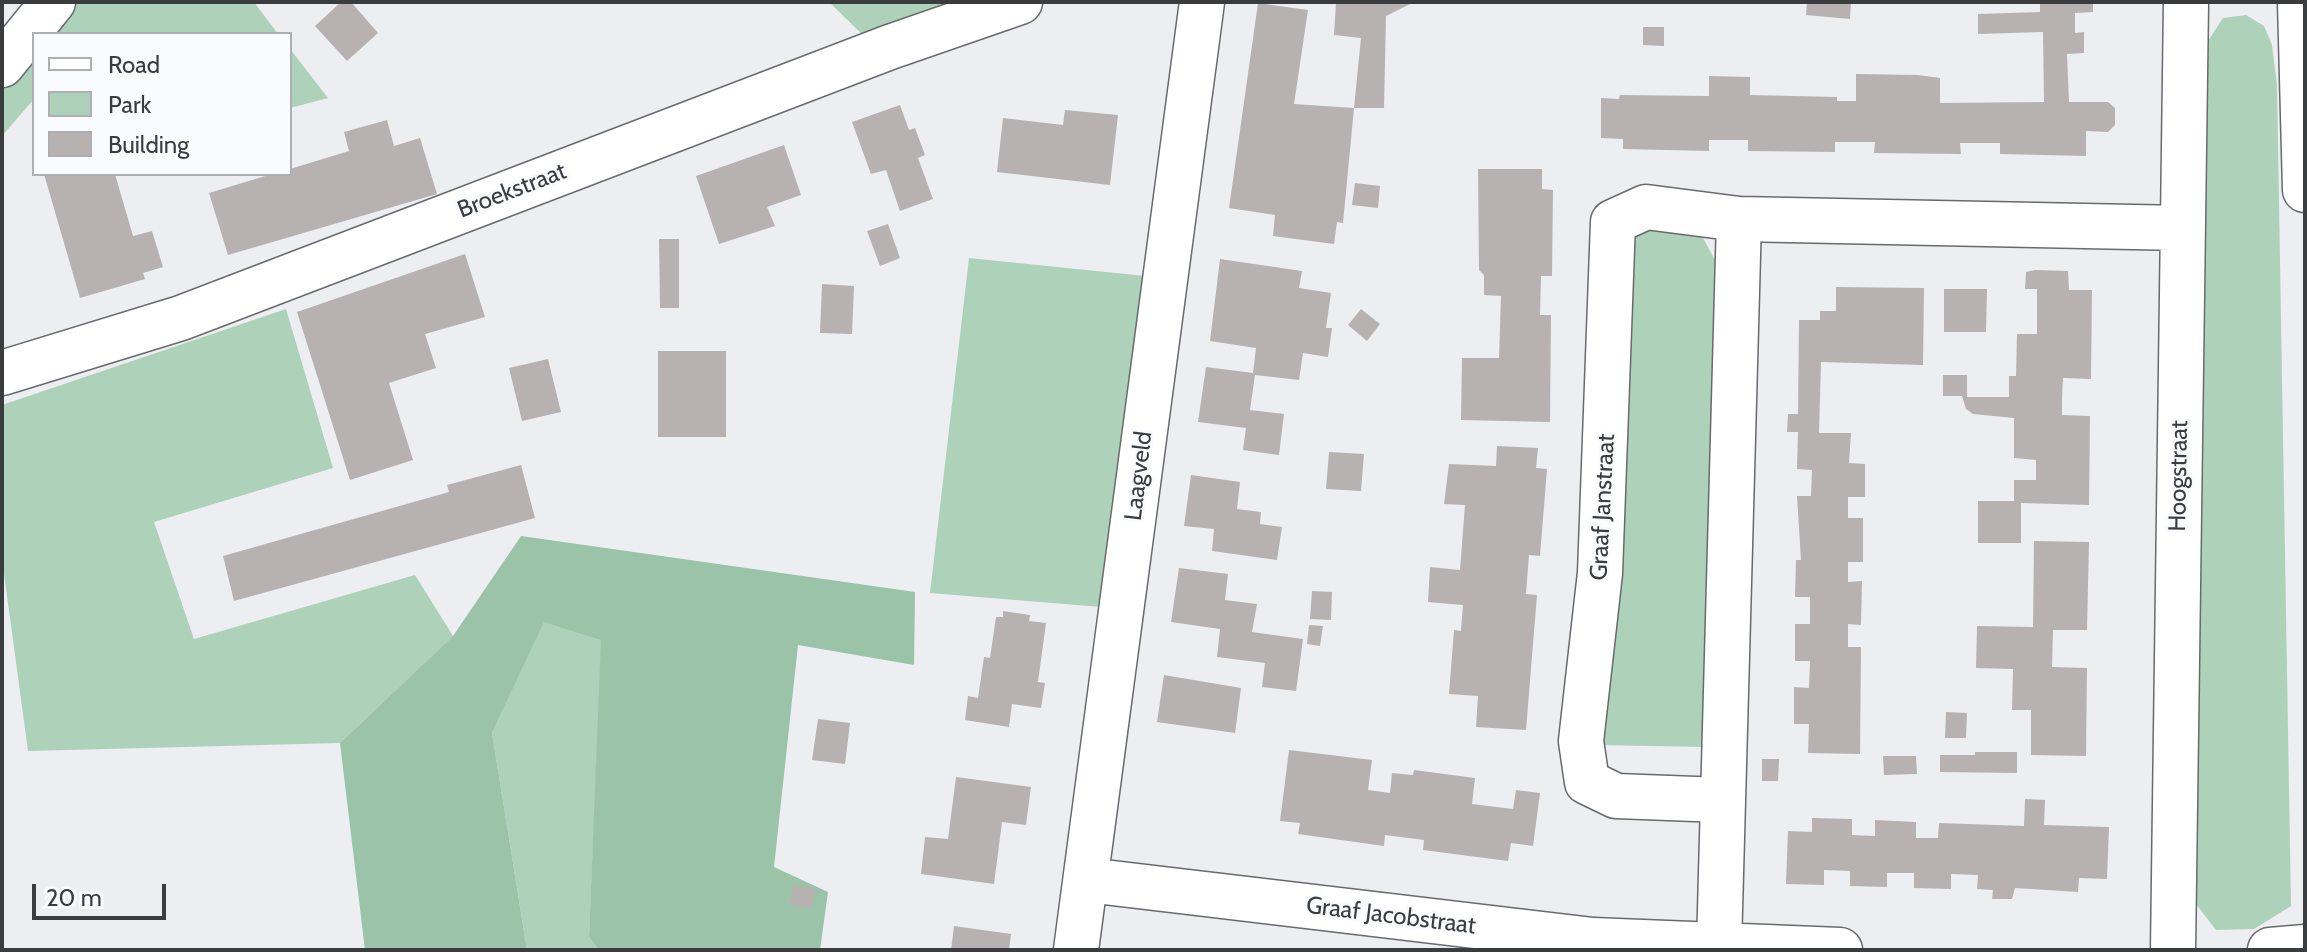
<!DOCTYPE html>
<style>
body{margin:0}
#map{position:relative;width:2307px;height:952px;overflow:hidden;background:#eceef2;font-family:Cabin,sans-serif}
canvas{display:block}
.frame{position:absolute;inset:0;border:4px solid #3b3c3e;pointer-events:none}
.legend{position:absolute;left:32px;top:32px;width:260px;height:144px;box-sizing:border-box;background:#f9fbff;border:2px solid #adafb2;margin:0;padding:10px 14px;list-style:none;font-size:24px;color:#3b3c3e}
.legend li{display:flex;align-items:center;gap:16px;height:40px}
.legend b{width:40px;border:2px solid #adafb2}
.scale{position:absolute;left:32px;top:884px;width:134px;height:36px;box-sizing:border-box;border:4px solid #3b3c3e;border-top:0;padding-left:10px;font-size:24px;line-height:28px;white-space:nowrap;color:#3b3c3e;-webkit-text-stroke:6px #f9fbff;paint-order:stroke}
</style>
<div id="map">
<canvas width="2307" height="952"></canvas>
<div class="frame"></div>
<ul class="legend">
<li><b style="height:10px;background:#fff"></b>Road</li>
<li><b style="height:22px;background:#aed1b9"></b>Park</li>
<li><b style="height:22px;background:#b7b2b1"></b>Building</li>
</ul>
<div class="scale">20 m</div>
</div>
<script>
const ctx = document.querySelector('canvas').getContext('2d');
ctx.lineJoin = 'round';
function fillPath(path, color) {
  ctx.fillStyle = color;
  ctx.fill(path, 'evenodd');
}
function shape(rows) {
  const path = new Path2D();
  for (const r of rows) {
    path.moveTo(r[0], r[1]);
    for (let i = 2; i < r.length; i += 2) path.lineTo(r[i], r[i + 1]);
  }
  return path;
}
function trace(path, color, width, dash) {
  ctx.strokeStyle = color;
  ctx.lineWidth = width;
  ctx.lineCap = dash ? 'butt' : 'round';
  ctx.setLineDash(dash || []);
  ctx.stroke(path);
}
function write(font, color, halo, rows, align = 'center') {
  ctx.font = font + ' Cabin,sans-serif';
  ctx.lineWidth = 6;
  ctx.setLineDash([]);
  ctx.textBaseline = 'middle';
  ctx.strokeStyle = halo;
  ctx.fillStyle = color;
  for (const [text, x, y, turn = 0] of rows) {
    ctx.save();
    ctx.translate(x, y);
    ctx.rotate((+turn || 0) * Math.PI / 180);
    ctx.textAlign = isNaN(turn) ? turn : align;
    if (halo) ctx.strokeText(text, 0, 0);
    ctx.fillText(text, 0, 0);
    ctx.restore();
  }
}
fillPath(shape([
 [73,2,254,2,278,34,48,34],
 [829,2,954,2,868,40],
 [2246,15,2264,26,2272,45,2277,85,2291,906,2254,929,2216,930,2196,904,2194,851,2201,80,2208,41,2223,18],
 [290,49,328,98,290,108],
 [34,51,34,99,2,136,2,89],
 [1637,223,1701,234,1717,264,1706,747,1596,745,1623,240],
 [969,258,1145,276,1101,607,930,593],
 [286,309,333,468,154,522,194,639,415,575,453,636,340,743,28,751,2,559,2,405],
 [544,621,602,640,589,937,599,950,527,950,492,733]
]), '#aed1b9');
fillPath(shape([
 [521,536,915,592,914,665,798,645,774,867,828,892,820,950,599,950,589,937,601,640,544,622,492,733,527,950,365,950,340,743,453,636]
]), '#9ac3a7');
fillPath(shape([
 [341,2,351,2,378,33,347,61,315,26],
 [1336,2,1414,2,1386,16,1384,108,1354,108,1343,223,1337,222,1334,244,1273,236,1275,215,1229,208,1258,3,1308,10,1294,104,1354,108,1361,38,1334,35],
 [1807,2,1851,2,1850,19,1806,15],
 [2040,2,2093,2,2093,12,2075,13,2075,33,2084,32,2084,53,2067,54,2069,102,2108,102,2115,108,2115,125,2108,132,2086,131,2086,156,2000,154,2000,143,1960,143,1961,154,1874,153,1875,142,1835,142,1835,152,1748,151,1748,140,1709,140,1709,151,1623,149,1623,139,1601,138,1601,98,1619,99,1620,95,1709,96,1709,76,1750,77,1750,95,1837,97,1837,101,1856,101,1856,74,1918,75,1940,78,1940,103,2044,102,2043,32,1978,34,1978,14,2040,12],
 [1643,27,1664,27,1664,46,1643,45],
 [900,105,909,130,915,128,925,155,918,158,933,199,900,211,886,170,871,174,852,122],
 [1065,110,1118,115,1110,185,997,172,1003,118,1063,125],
 [387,120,394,146,420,138,437,194,228,255,209,193,272,174,290,174,290,169,349,151,344,132],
 [784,145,801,195,767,207,775,226,719,244,696,176],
 [1478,169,1542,169,1542,189,1553,190,1552,276,1541,276,1540,315,1551,315,1550,422,1461,420,1462,358,1499,358,1501,296,1484,295,1484,275,1479,270],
 [44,174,115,174,133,236,152,231,163,267,143,273,145,279,80,298],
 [1355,183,1380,186,1378,208,1352,205],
 [888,224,900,258,880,266,867,231],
 [659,239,679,239,679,308,660,308],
 [465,254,485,317,425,334,436,368,389,383,413,460,350,480,297,312],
 [1220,259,1302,271,1299,288,1331,293,1326,328,1332,328,1328,357,1303,353,1299,380,1255,375,1250,410,1284,414,1279,455,1243,450,1246,428,1198,422,1206,367,1253,373,1256,348,1210,341],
 [2035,270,2068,271,2069,290,2092,290,2091,379,2063,378,2062,397,2062,415,2090,416,2089,505,2021,503,2021,543,1978,543,1978,501,2014,501,2014,480,2036,480,2036,460,2014,458,2014,418,1973,414,1966,409,1962,396,1943,396,1943,375,1967,375,1967,397,2009,397,2009,376,2016,376,2017,334,2037,334,2037,289,2025,289,2026,272],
 [822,284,854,286,852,334,820,333],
 [1836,287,1924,288,1923,365,1821,362,1819,433,1851,433,1849,463,1865,464,1865,497,1848,497,1848,518,1863,518,1863,562,1848,562,1848,582,1862,581,1861,625,1848,624,1848,647,1861,647,1860,754,1808,753,1809,724,1794,724,1794,687,1809,688,1810,661,1795,661,1795,624,1810,624,1810,597,1795,597,1796,560,1801,560,1797,496,1811,496,1812,470,1797,469,1798,432,1787,432,1788,414,1798,414,1799,320,1820,320,1820,311,1836,311],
 [1944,289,1987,289,1986,332,1944,332],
 [1361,309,1380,324,1367,341,1348,325],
 [658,351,726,351,726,437,658,437],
 [548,359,561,412,522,421,509,368],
 [1497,446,1538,448,1536,468,1547,469,1540,556,1529,555,1526,594,1537,595,1526,730,1476,727,1478,696,1449,694,1454,630,1461,631,1463,605,1428,602,1430,567,1460,570,1465,505,1444,504,1449,464,1496,466],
 [1329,452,1364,454,1361,491,1326,489],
 [521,465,535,518,234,601,223,556,449,492,447,485],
 [1191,475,1240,482,1237,509,1261,512,1260,524,1282,527,1277,560,1212,551,1214,529,1184,526],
 [2034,541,2089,542,2087,630,2053,630,2052,667,2087,668,2086,756,2031,755,2031,710,2012,710,2013,669,1976,668,1977,626,2033,627],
 [1179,568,1228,574,1225,600,1257,604,1252,632,1303,639,1296,691,1262,687,1265,663,1217,657,1220,629,1171,622],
 [1312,591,1332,592,1331,620,1310,619],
 [1003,611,1030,615,1029,621,1046,623,1038,682,1045,683,1041,708,1012,704,1009,727,965,720,968,696,978,698,984,657,990,658,996,617,1003,617],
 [1309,625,1323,626,1320,646,1307,644],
 [1164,675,1241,688,1235,733,1157,722],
 [1946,712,1967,713,1966,738,1945,738],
 [818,719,850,723,845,764,812,760],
 [1289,750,1372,760,1368,790,1390,793,1392,773,1413,775,1414,770,1475,778,1472,804,1513,809,1516,790,1540,793,1533,846,1511,843,1508,861,1423,850,1424,840,1385,835,1384,846,1298,834,1300,823,1280,821],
 [1975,752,2017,752,2017,773,1940,772,1940,755,1975,755],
 [1883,756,1916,756,1917,774,1884,775],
 [1762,759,1779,759,1778,781,1762,781],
 [956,777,1031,787,1026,825,1002,822,994,884,921,874,925,837,948,839],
 [2025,799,2045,800,2044,825,2109,827,2107,879,2079,878,2078,892,2015,888,2012,899,1992,899,1993,890,1977,889,1978,875,1951,874,1951,889,1914,888,1914,873,1887,873,1887,887,1850,886,1850,871,1824,870,1824,885,1786,884,1788,831,1812,832,1812,818,1852,819,1852,835,1875,836,1875,820,1916,822,1916,838,1938,838,1939,823,2024,826],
 [793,886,815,888,812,908,790,905],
 [954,926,1011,934,1009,950,951,950]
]), '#b7b2b1');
const minor = shape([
 [2300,2,2305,190],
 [2,65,53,2],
 [2,373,181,318,890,47,1020,2],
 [1722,800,1616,796,1587,782,1581,741,1600,573,1613,222,1646,207,1739,219,2183,228],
 [1087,880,1593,940,1840,950],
 [1719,946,1739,219],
 [1076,950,1202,2],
 [2173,950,2186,2],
 [2270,950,2305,947]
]);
trace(minor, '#686a6d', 47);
trace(minor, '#fff', 44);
write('24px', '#3b3c3e', '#f9fbff', [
 ["Broekstraat",512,191,-21],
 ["Laagveld",1139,476,-83],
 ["Hoogstraat",2179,476,-89],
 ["Graaf Janstraat",1603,507,-87],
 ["Graaf Jacobstraat",1391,916,7]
]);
</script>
